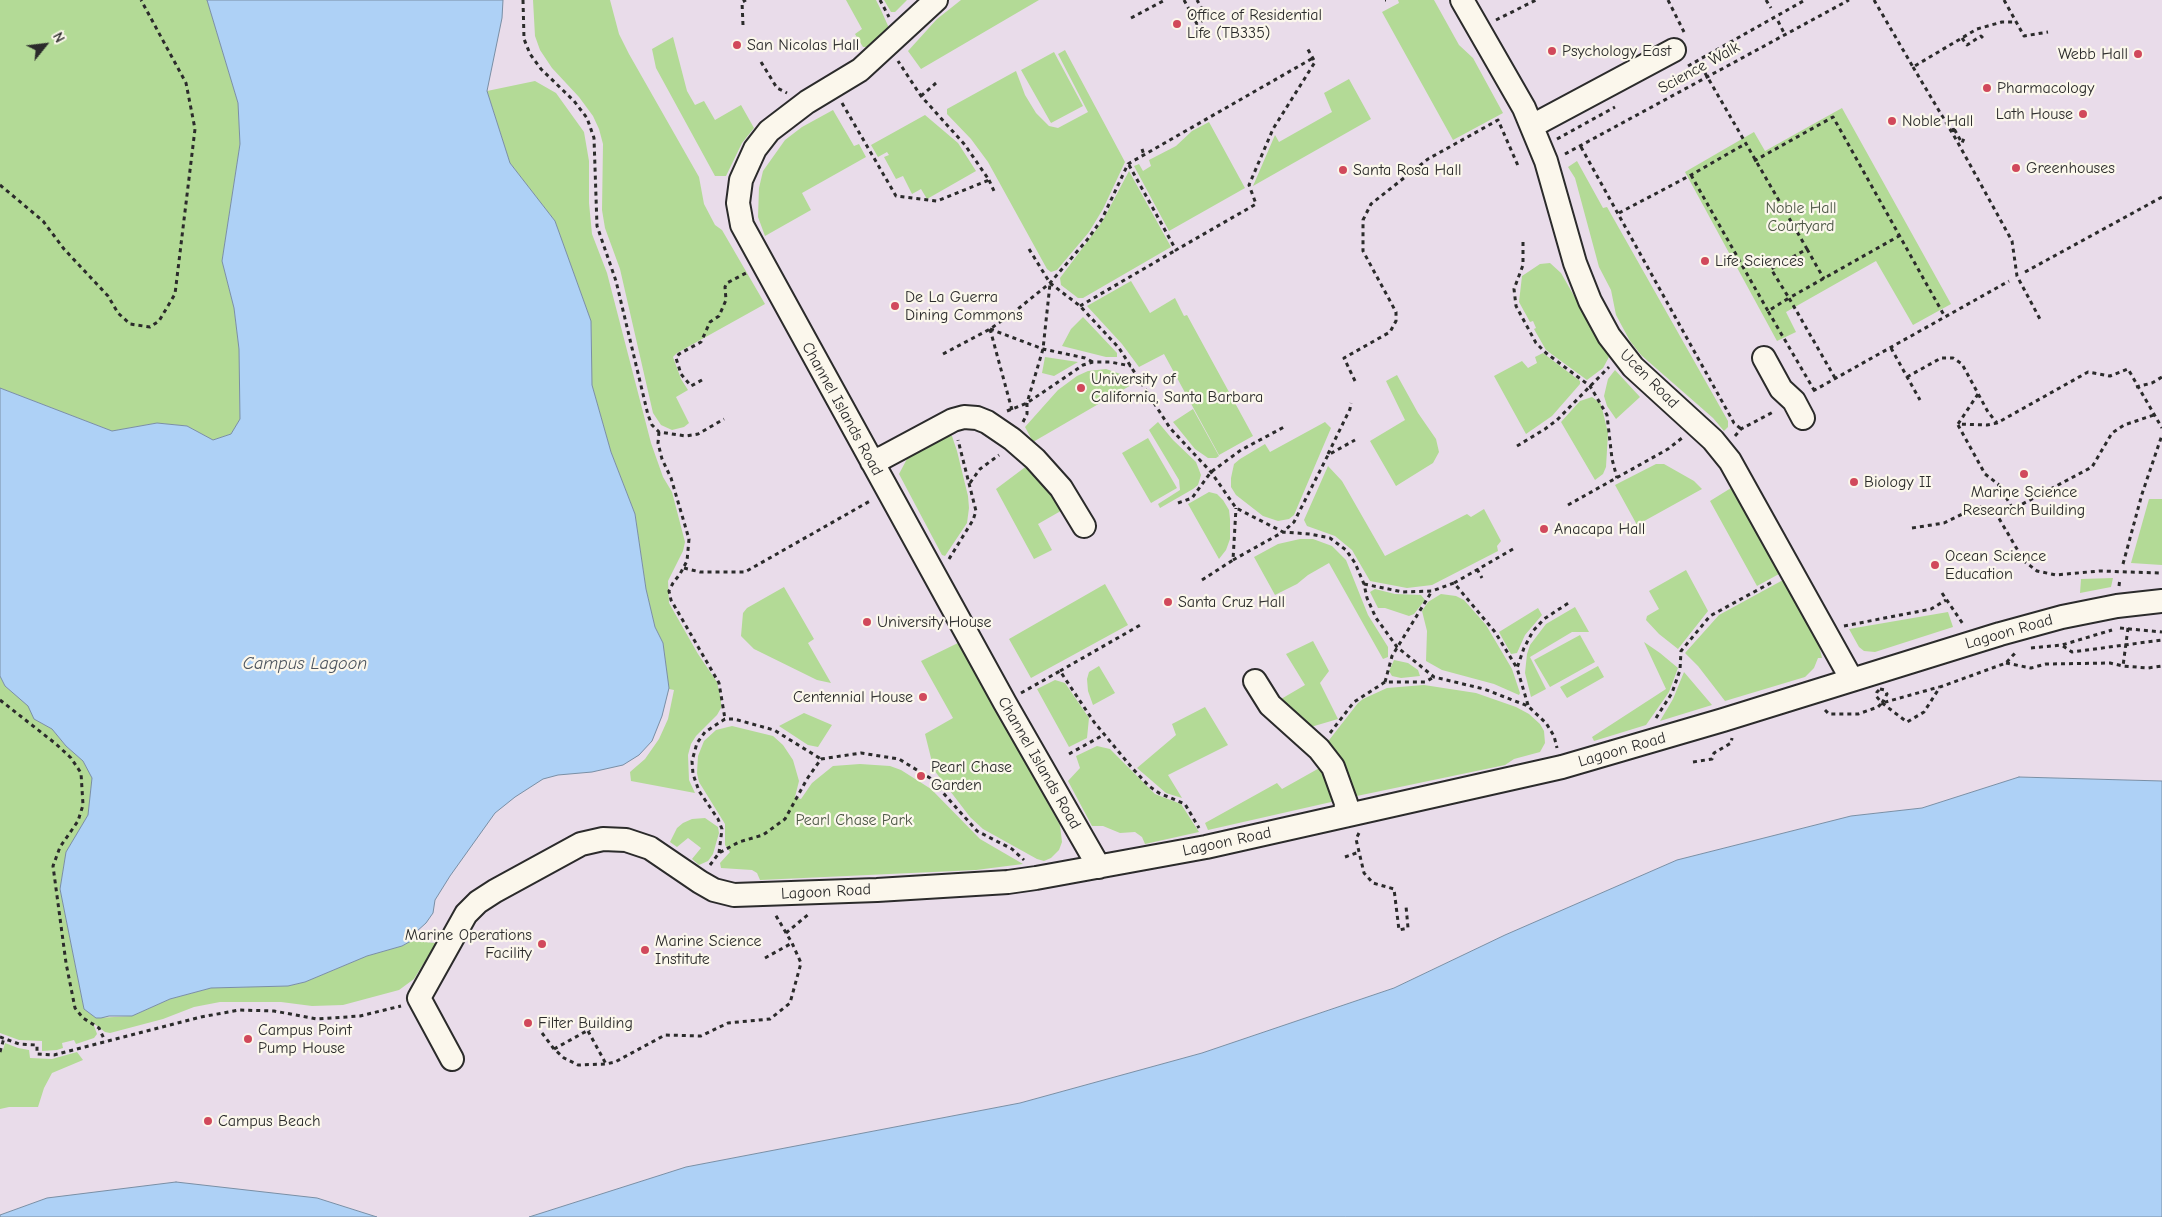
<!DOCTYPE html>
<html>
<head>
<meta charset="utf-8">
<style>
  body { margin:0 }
  #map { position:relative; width:2162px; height:1217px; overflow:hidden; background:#f3ebeb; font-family:"Comic Neue",sans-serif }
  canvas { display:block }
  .north { position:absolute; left:20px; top:20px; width:50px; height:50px; -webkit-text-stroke:4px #fbf7ec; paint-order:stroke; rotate:61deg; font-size:14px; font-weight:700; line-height:20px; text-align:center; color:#2b2b2b }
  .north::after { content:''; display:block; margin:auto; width:18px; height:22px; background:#2b2b2b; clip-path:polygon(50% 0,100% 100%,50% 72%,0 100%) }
</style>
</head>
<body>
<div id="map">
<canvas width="2162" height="1217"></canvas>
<div class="north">N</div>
</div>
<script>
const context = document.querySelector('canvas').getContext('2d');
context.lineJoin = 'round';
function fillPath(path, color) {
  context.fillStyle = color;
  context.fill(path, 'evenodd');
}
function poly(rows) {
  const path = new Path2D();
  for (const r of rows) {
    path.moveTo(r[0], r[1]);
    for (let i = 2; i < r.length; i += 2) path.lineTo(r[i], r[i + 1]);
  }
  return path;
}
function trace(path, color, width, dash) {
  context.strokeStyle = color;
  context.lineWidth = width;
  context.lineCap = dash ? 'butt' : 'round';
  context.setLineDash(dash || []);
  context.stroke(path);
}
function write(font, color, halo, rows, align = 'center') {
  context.font = font + ' "Comic Neue",sans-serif';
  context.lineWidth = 4.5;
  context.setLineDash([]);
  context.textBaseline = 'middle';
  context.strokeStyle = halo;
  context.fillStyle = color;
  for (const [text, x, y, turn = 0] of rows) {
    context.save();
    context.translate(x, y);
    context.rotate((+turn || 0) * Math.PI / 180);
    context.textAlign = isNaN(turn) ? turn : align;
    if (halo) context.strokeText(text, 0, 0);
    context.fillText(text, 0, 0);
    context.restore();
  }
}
fillPath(poly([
  [0,0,2162,0,2162,781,2019,777,1922,808,1851,816,1677,860,1505,935,1393,988,1202,1053,1020,1103,686,1167,529,1217,377,1217,317,1198,47,1198,0,1215]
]), '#e9dcea');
fillPath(poly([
  [0,0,207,0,238,103,240,144,222,261,234,308,239,349,240,419,231,434,213,440,187,426,157,423,112,431,0,388],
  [533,0,610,0,619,34,629,54,699,177,704,204,715,225,722,230,765,304,677,353,673,357,681,379,688,390,676,397,689,423,684,427,672,430,661,425,653,413,620,269,605,228,602,210,603,144,599,129,593,116,579,97,552,68,540,50,535,36],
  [846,0,876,0,881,10,889,28,868,47,863,47,855,34,862,29],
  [884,0,907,0,895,12,891,12],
  [961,0,1039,0,921,69,908,51,937,19],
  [1398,0,1434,0,1459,45,1473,58,1503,113,1453,140,1382,12,1399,3],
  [673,37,687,91,695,105,704,101,715,120,741,105,754,128,742,143,726,176,715,176,656,68,652,49],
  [1065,50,1125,162,1103,209,1089,232,1057,270,1051,272,1047,269,988,162,971,139,947,114,947,109,1016,71,1025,95,1036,113,1049,126,1058,128,1088,112,1058,54],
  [1054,52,1083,106,1051,123,1021,70],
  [1349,79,1371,119,1253,186,1275,135,1279,142,1332,112,1324,93],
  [535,81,556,93,584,132,589,161,589,203,592,234,607,273,651,443,663,477,672,492,685,542,683,551,668,581,669,603,698,654,717,682,721,700,721,708,717,715,696,736,691,744,688,755,689,780,695,793,631,781,630,772,645,759,659,739,668,719,674,690,669,689,663,643,655,627,646,589,635,514,611,452,592,385,591,321,555,221,510,163,487,91],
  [1842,108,1951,304,1913,325,1876,261,1786,312,1796,332,1777,341,1685,172,1754,132,1765,151],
  [833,110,854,146,859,144,866,157,802,193,811,210,765,236,758,217,759,188,763,171,785,140,802,127],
  [925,115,958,143,976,171,927,199,921,189,912,194,903,176,896,179,884,157,889,155,887,152,878,157,871,145],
  [1209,122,1245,188,1169,231,1134,166,1139,164,1143,171,1151,166,1149,160,1176,146,1192,131],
  [1577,161,1603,208,1607,207,1728,421,1728,427,1724,431,1713,418,1641,355,1630,341,1616,315,1611,290,1599,267,1575,178,1568,167],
  [1129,171,1171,247,1083,298,1078,298,1061,285,1060,278,1102,222],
  [1550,263,1561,273,1609,357,1603,368,1587,380,1546,350,1534,329,1536,328,1533,321,1530,322,1519,302,1522,276,1540,264],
  [1131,281,1150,313,1175,298,1184,316,1187,315,1253,436,1219,455,1164,354,1139,367,1122,344,1087,306],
  [1083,317,1117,353,1117,357,1106,357,1062,346,1071,329],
  [1543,353,1580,381,1580,384,1552,416,1526,434,1494,376,1522,361,1528,368,1537,363,1535,357],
  [1045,357,1078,362,1054,376,1042,373],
  [1106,369,1129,377,1133,384,1033,442,1025,427,1058,390,1077,376,1088,371],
  [1615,370,1640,397,1616,419,1607,406,1604,396,1608,379],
  [1397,375,1418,413,1436,439,1439,452,1433,463,1396,486,1370,441,1405,420,1386,381],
  [1592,397,1601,404,1608,433,1606,467,1603,474,1595,480,1561,422,1580,401],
  [1193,409,1219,456,1216,458,1208,458,1195,449,1173,422],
  [1158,422,1173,440,1196,462,1201,475,1198,485,1193,489,1160,508,1158,504,1180,490,1179,480,1149,430],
  [1325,422,1331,428,1294,515,1289,519,1278,521,1263,516,1236,495,1231,487,1231,478,1234,464,1240,459,1265,444,1270,452],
  [948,435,952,436,957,451,968,496,969,508,967,523,945,556,942,555,899,474,908,457],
  [1148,438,1177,488,1151,503,1122,453],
  [1656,464,1664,464,1694,481,1702,489,1637,525,1615,485],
  [1028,465,1066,508,1038,524,1052,550,1034,559,996,489],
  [1328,466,1342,481,1385,556,1467,514,1471,517,1484,509,1501,541,1497,546,1498,551,1432,585,1407,588,1370,581,1352,550,1335,536,1307,526,1304,520],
  [1731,488,1779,574,1757,586,1710,501],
  [1209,492,1217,494,1223,500,1229,510,1230,519,1230,539,1226,550,1219,559,1188,504],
  [2149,499,2162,499,2162,565,2131,563],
  [1313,539,1332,546,1346,560,1368,615,1388,647,1388,657,1383,659,1329,563,1308,575,1297,584,1275,595,1254,557,1278,544,1300,539],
  [1686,570,1708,611,1678,649,1659,634,1646,620,1647,616,1659,609,1649,591],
  [2113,578,2111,587,2080,593,2081,579],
  [1783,580,1819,645,1822,658,1818,658,1814,668,1805,677,1725,701,1698,666,1685,653,1719,615],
  [1105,584,1128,625,1031,678,1009,639],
  [784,587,814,639,808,643,831,683,817,680,754,649,741,636,743,613,747,608],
  [1375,589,1395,594,1421,595,1425,600,1414,614,1409,616,1385,608,1378,608,1370,592],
  [1441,594,1456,596,1464,600,1486,625,1512,669,1520,693,1519,695,1494,684,1442,670,1426,661,1427,631,1422,611,1428,602],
  [1575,607,1589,632,1572,632,1530,657,1546,689,1531,697,1525,673,1527,654,1530,645,1546,624],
  [1538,608,1542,615,1525,635,1517,653,1511,654,1499,632],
  [1948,612,1953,627,1875,652,1864,651,1859,647,1849,629],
  [1580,635,1595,662,1550,687,1534,660],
  [1313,641,1329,671,1320,683,1338,719,1304,729,1276,702,1305,685,1286,654],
  [1644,642,1660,653,1678,668,1669,692,1646,725,1594,741,1592,737,1666,689],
  [958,643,1060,825,1062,842,1059,850,1051,858,1044,861,1037,859,983,829,970,817,934,770,925,734,953,718,921,661],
  [1394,660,1408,663,1418,670,1420,676,1401,678,1392,676,1389,671],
  [1099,666,1115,693,1093,705,1088,691,1087,679,1089,672],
  [1598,666,1604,677,1567,698,1560,687],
  [1684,672,1712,705,1660,721,1673,699],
  [0,676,5,686,29,706,34,719,52,729,66,746,83,761,92,778,88,815,66,852,60,889,84,1009,96,1018,132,1016,170,999,211,988,288,986,305,982,367,956,402,946,411,941,436,943,414,979,399,990,343,1005,312,1006,281,1002,220,1002,194,1007,163,1019,110,1033,105,1032,93,1023,97,1034,94,1038,76,1044,74,1040,62,1043,63,1048,57,1050,42,1051,42,1041,19,1040,0,1033],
  [1055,680,1065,683,1089,718,1087,738,1069,747,1037,689],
  [1424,685,1476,693,1516,707,1529,714,1540,724,1544,731,1545,743,1540,752,1514,759,1505,765,1352,797,1326,744,1358,703,1363,699,1387,688],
  [1205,707,1228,745,1168,775,1182,798,1166,793,1137,768,1176,735,1172,724],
  [804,713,832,725,818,747,808,745,779,726],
  [732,726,773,736,783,745,793,760,799,781,795,797,801,799,812,783,833,766,860,764,890,766,901,770,931,789,980,839,1023,864,976,870,760,880,757,873,752,870,721,868,720,863,730,852,725,845,725,824,699,782,697,773,698,756,704,741,716,730],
  [1097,746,1110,749,1155,794,1181,804,1199,832,1145,844,1142,837,1135,832,1120,833,1103,826,1092,826,1068,781,1080,768,1076,756],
  [1323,766,1340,800,1208,830,1205,823,1277,783,1282,789],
  [705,818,718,827,719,833,713,854,708,861,699,865,692,859,701,848,688,838,677,847,670,842,677,828,683,823,692,819],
  [5,1043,18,1048,29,1050,30,1058,52,1059,77,1052,83,1060,52,1073,44,1088,38,1107,9,1107,0,1109,0,1049,3,1050]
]), '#b3da96');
const water = poly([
  [207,0,503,0,502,18,487,91,510,163,555,221,591,321,592,385,611,452,635,514,646,589,655,627,663,643,669,688,662,716,652,741,639,755,623,765,592,772,558,775,543,779,515,797,495,813,450,876,435,900,433,913,426,923,416,932,411,941,402,946,367,956,305,982,288,986,211,988,170,999,132,1016,109,1016,101,1018,96,1018,84,1009,60,889,66,852,88,815,92,778,83,761,66,746,52,729,34,719,28,706,5,686,0,676,0,388,112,431,157,423,187,426,213,440,231,434,240,419,239,349,234,308,222,261,240,144,238,103,207,0],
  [2019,777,2162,781,2162,1217,529,1217,686,1167,1020,1103,1202,1053,1394,988,1505,935,1677,860,1851,816,1922,808,2019,777],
  [176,1182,317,1198,377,1217,0,1217,0,1215,47,1198,176,1182]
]);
fillPath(water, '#aed1f6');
trace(water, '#7a8fa5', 1);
const minor = poly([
  [936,0,860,70,807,102,769,131,755,149,741,180,738,203,742,225,1005,703,1099,867],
  [1462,0,1524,108,1546,161,1575,263,1590,301,1609,336,1633,367,1713,440,1730,461,1852,680],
  [1532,126,1674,50],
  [1764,358,1781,389,1794,401,1803,418],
  [872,462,884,457,953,420,964,417,977,418,987,422,1012,439,1035,459,1061,488,1084,526],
  [1255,681,1270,705,1319,749,1333,767,1346,803,1345,816],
  [452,1059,419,998,466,914,478,902,495,891,581,844,603,839,626,840,650,848,700,882,714,890,734,895,877,890,1008,882,1036,878,1206,847,1562,767,1723,720,2000,634,2062,617,2117,606,2162,601]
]);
trace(minor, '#2b2b2b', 26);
trace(poly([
  [523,0,524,39,530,54,541,69,574,101,587,118,594,138,597,226,616,281,648,415,652,425,659,432,686,436,698,434,724,419],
  [880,0,889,17],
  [1184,0,1197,24,1207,18,1197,0],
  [1385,0,1386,0],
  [1668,0,1684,32],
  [1766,0,1771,8],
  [1874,0,1913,67,1977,29,2002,22,2016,22],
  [2004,0,2024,36,2048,32],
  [1131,18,1165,0],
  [1496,20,1536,0],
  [1778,21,1785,35],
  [743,25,742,2,746,0],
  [1962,38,1967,45,1981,36,1985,40],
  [761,62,777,88,787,93],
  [1688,66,1805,0],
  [1701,66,1807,249,1771,269,1789,298,1768,311,1814,390],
  [1913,67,1957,141,2012,241,2017,276,2041,321],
  [921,96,936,83],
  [842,103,896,196,937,201,989,180,965,145,921,96,898,61],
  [1954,132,1953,127,1962,143,1965,136],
  [1557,139,1615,107],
  [1581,147,1734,423,1741,429],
  [1142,149,1144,155],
  [1565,154,1849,0],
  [1754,161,1833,117,1945,317],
  [1129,165,1176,250,1256,204,1249,185,1273,129,1315,62,1306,46],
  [1691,175,1768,311],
  [989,180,994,191],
  [0,185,43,221,64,249,108,296,118,313,130,324,150,327,159,321,175,294,195,129,186,83,141,0],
  [1619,213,1691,175,1745,144],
  [1523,242,1523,265,1514,289,1516,306,1536,343,1546,353,1590,386,1607,415,1612,459,1617,478],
  [1029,249,1050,283,1080,306,1119,348,1170,428,1211,472,1236,508,1283,532,1294,522,1328,455,1355,440],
  [1807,249,1824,279],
  [2025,272,2162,197],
  [1080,306,1176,250],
  [990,329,1043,349,1085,358,1093,362],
  [990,329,1012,410],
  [1891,348,1920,400],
  [943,354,990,329,1013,313,1050,283,1087,240,1102,219,1128,164,1313,58],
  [1907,377,1941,358,1953,358,1962,364,1988,412,1997,423],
  [1835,378,1789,298,1899,236],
  [702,380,691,386,681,374,676,358,679,354,701,342,710,322,719,316,726,300,725,287,727,283,746,273],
  [1355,381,1344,358,1390,332,1396,321,1396,312,1363,251,1363,220,1371,204,1428,159,1498,120,1519,168],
  [2136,387,2152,383,2162,377],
  [1813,391,2009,281],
  [1978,394,1958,424,1987,425,1997,423,2088,372,2110,376,2128,369,2162,428],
  [1007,411,1027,403,1083,365,1093,362,1110,362,1131,366],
  [1023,422,1027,414,1027,403,1043,349,1050,284],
  [1958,425,1985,474,1998,484,2013,509,2092,467,2112,433,2124,425,2154,415],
  [659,432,658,443,662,459,671,478,689,539,687,561,680,574,673,583,669,591,671,600,719,683,725,719],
  [1735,436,1741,429,1775,411],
  [1517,446,1545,429,1557,420,1609,367],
  [1328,454,1350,409,1351,403],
  [970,483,980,469,999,455],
  [1178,503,1192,498,1211,472,1241,450,1286,426],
  [1568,505,1668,449,1682,438],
  [1912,528,1944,523,1977,507,1985,507,1991,509,1997,515,2024,561,2037,571,2056,575,2099,571,2162,573],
  [1513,549,1454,583,1495,632,1517,668],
  [949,559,973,520,976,511,958,440],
  [1233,560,1283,532,1310,534,1330,538,1346,550,1355,563,1364,584,1367,598,1376,618,1397,647,1434,677,1484,689,1528,706,1546,723,1554,736,1557,748],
  [2123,564,2142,494,2162,435],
  [684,568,700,572,745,572,870,501],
  [1477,569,1482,578],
  [1202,580,1233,560,1236,508],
  [1364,584,1403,592,1432,591,1454,583],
  [2119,586,2120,578],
  [1942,593,1963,624],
  [1844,626,1931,609,1946,600],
  [2120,628,2162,632],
  [2128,628,2123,666,2148,668,2162,666],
  [2063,646,2072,652,2162,640],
  [2031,648,2062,645,2112,630],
  [2006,663,2031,668,2046,664,2110,663,2123,666],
  [1060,671,1142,624],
  [1385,682,1392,656,1432,591],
  [1880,689,1885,690,1887,694,1882,703,1876,696,1877,692,1880,689],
  [1021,693,1060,671,1094,722,1133,769,1149,786,1159,793,1185,804,1199,828],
  [0,700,56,744,71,758,81,773,83,805,78,821,60,847,53,866,66,963,75,1008,83,1018,99,1028,105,1041],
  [1882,703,1907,722,1924,712,1940,687,2006,663,2016,652],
  [1528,705,1517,668,1524,648,1533,631,1544,619,1570,602],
  [1825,710,1829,714,1858,714,1878,707,1882,703,1939,687],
  [1656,718,1672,693,1680,670,1681,651,1710,616,1774,581],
  [1330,733,1354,702,1385,682,1425,682,1434,677],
  [1069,754,1105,734],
  [1693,762,1712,759,1714,753,1731,743,1732,738],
  [1359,833,1356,839,1364,873,1373,883,1394,889,1399,930,1408,928,1406,906],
  [719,853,722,829,718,819,699,791,693,774,692,761,697,743,705,732,725,719,734,719,774,730,821,759],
  [1345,857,1359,852],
  [710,865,719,853,739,842,763,835,785,819,807,779,821,759,861,753,899,759,930,778,977,831,1012,849,1024,860],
  [786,933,810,913],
  [765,958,792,943],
  [588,1031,606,1064],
  [542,1033,554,1049,564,1058,578,1065,606,1064,615,1062,665,1035,701,1036,728,1023,770,1019,790,1003,801,963,792,943,775,914],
  [0,1037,19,1044,37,1045,37,1054,54,1055,201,1017,239,1010,274,1011,317,1019,360,1016,401,1006],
  [554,1049,603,1022],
  [0,1052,4,1038]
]), '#2b2b2b', 3, [4, 4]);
trace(minor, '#fbf7ec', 22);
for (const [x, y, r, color] of [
  [1177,24,5,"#d1495b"],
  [737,45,5,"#d1495b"],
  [1552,51,5,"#d1495b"],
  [2138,54,5,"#d1495b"],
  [1987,88,5,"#d1495b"],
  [2083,114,5,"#d1495b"],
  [1892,121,5,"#d1495b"],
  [2016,168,5,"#d1495b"],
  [1343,170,5,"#d1495b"],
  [1705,261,5,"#d1495b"],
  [895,306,5,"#d1495b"],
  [1081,388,5,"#d1495b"],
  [2024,474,5,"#d1495b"],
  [1854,482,5,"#d1495b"],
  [1544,529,5,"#d1495b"],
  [1935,565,5,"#d1495b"],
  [1168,602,5,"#d1495b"],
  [867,622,5,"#d1495b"],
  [923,697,5,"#d1495b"],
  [921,776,5,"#d1495b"],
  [542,944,5,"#d1495b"],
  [645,950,5,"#d1495b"],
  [528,1023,5,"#d1495b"],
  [248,1039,5,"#d1495b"],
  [208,1121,5,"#d1495b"]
]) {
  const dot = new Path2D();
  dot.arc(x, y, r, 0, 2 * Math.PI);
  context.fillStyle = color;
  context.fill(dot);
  trace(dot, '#fbf7ec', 2);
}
write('16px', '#2b2b2b', '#fbf7ec', [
  ["Office of Residential",1187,15],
  ["Life (TB335)",1187,33],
  ["San Nicolas Hall",747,45],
  ["Psychology East",1562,51],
  ["Webb Hall",2128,54,"right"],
  ["Pharmacology",1997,88],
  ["Lath House",2073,114,"right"],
  ["Noble Hall",1902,121],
  ["Greenhouses",2026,168],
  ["Santa Rosa Hall",1353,170],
  ["Life Sciences",1715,261],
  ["De La Guerra",905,297],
  ["Dining Commons",905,315],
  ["University of",1091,379],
  ["California, Santa Barbara",1091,397],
  ["Biology II",1864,482],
  ["Marine Science",2024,492,"center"],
  ["Research Building",2024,510,"center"],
  ["Anacapa Hall",1554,529],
  ["Ocean Science",1945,556],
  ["Education",1945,574],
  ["Santa Cruz Hall",1178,602],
  ["University House",877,622],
  ["Centennial House",913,697,"right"],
  ["Pearl Chase",931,767],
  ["Garden",931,785],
  ["Marine Operations",532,935,"right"],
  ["Facility",532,953,"right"],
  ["Marine Science",655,941],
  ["Institute",655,959],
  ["Filter Building",538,1023],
  ["Campus Point",258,1030],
  ["Pump House",258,1048],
  ["Campus Beach",218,1121]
], 'left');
write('16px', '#2b2b2b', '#fbf7ec', [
  ["Science Walk",1699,68,-29],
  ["Ucen Road",1649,379,45],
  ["Channel Islands Road",842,409,61],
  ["Lagoon Road",2009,632,-16],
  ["Lagoon Road",1622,750,-16],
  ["Channel Islands Road",1039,763,60],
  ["Lagoon Road",1227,842,-12],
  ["Lagoon Road",826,892,-3]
]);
write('16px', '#4d5746', '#fbf7ec', [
  ["Noble Hall",1801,208],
  ["Courtyard",1801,226],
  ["Pearl Chase Park",854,820]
]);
write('italic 18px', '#4c545e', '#fbf7ec', [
  ["Campus Lagoon",305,664]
]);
</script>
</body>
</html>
